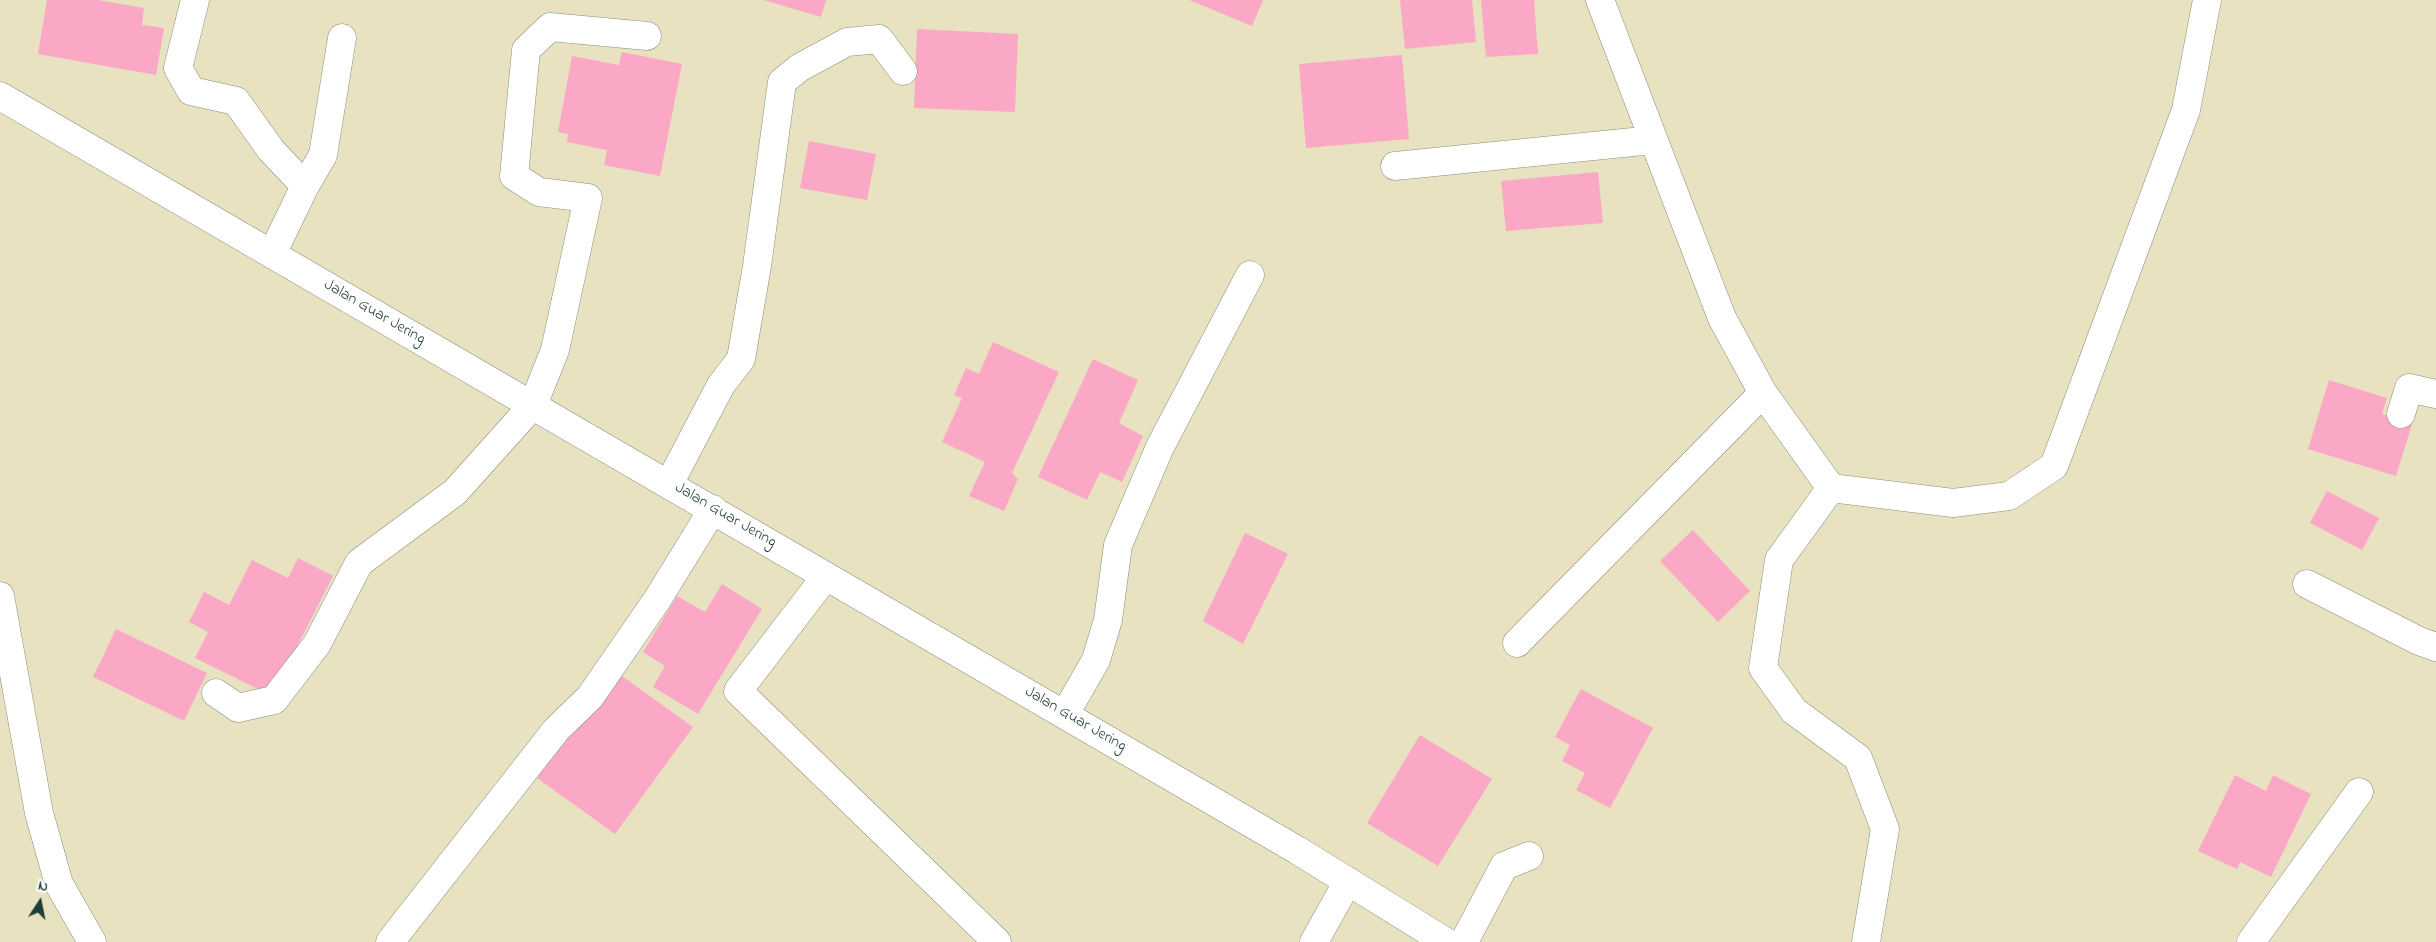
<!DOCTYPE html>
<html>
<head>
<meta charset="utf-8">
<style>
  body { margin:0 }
  #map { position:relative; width:2436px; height:942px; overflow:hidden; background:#e8e2c0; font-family:"Indie Flower",sans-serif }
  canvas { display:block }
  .north { position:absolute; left:15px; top:877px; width:50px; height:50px; -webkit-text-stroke:4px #fff; paint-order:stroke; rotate:11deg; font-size:14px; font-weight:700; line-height:20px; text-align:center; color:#1f3d34 }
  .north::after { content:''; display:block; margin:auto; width:18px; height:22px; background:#1f3d34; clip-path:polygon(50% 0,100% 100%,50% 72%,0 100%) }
</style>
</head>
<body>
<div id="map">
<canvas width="2436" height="942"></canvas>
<div class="north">N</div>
</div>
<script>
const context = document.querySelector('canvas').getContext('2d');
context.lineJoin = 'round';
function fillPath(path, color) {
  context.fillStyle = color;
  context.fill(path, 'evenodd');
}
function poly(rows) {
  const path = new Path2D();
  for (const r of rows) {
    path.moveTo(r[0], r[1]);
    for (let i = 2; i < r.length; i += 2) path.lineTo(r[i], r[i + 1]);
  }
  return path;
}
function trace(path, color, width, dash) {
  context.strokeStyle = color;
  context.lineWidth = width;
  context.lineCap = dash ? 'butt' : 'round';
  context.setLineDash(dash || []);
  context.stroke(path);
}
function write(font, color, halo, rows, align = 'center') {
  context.font = font + ' "Indie Flower",sans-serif';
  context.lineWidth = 4.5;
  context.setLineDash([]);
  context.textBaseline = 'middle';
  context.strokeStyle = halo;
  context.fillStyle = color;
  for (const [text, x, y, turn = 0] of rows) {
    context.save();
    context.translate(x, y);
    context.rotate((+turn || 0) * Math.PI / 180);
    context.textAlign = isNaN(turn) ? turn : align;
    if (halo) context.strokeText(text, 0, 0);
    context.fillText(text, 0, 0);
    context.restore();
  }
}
fillPath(poly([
  [47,0,98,0,144,8,142,25,164,28,156,75,38,54],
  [764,0,826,0,821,17],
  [1189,0,1263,0,1252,26],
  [1400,0,1472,0,1476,42,1405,49],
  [1481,0,1534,0,1538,54,1486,57],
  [917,29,1018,34,1015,112,914,108],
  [622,52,682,64,660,176,604,165,607,150,567,142,568,134,558,132,572,56,619,65],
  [1402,55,1409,139,1306,148,1299,64],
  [809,141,876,154,867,200,800,188],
  [1598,172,1603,223,1506,231,1501,181],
  [993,342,1059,372,1012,473,1018,479,1004,511,969,496,985,462,942,442,962,398,954,395,966,368,979,374],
  [1093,359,1138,380,1119,423,1143,436,1122,482,1100,472,1087,500,1038,477],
  [2329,380,2387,398,2382,414,2412,424,2396,476,2308,449],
  [2327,491,2379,518,2362,550,2310,523],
  [1693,530,1750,591,1718,622,1660,561],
  [1245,533,1288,554,1243,644,1203,621],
  [298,558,333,576,272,696,195,658,208,632,189,622,204,592,229,605,252,560,288,578],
  [722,584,762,609,698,714,653,687,665,666,643,652,677,596,705,612],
  [116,629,207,673,184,721,93,677],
  [615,671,693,727,615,834,537,778],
  [1581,689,1653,728,1610,808,1576,790,1585,773,1562,761,1570,745,1555,737],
  [1420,735,1492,779,1438,866,1367,823],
  [2235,775,2266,791,2273,775,2311,794,2271,877,2240,862,2237,869,2198,851]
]), '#faa8c5');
const minor = poly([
  [195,0,178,68,191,91,236,101,271,150,305,186,272,254],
  [1600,0,1722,318,1763,393,1831,488,1953,503,2009,496,2054,466,2186,110,2207,0],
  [0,96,1297,850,1446,942],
  [1395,166,1653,140],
  [305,186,323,155,342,38],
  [2401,414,2409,388,2436,394],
  [669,484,721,385,741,359,757,266,782,82,799,68,847,42,879,39,903,71],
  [1831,488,1779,560,1763,668,1794,711,1858,758,1885,829,1866,942],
  [826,576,738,691,997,942],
  [2307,584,2419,641,2436,647],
  [0,596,39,813,59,884,92,942],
  [1517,643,1763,393],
  [216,693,238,708,274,700,317,644,359,563,455,492,533,405,555,350,588,198,539,192,514,176,526,50,550,27,647,36],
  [1065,714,1096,660,1108,620,1118,545,1160,447,1250,275],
  [390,942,556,730,590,697,657,600,713,509],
  [1314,942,1348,881],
  [1464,942,1504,866,1529,856],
  [2251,942,2359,792]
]);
trace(minor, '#84907a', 29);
trace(minor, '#fff', 28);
write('16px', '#1f3d34', '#fff', [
  ["Jalan Guar Jering",374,313,30],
  ["Jalan Guar Jering",725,516,30],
  ["Jalan Guar Jering",1075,720,30]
]);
</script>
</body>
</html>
